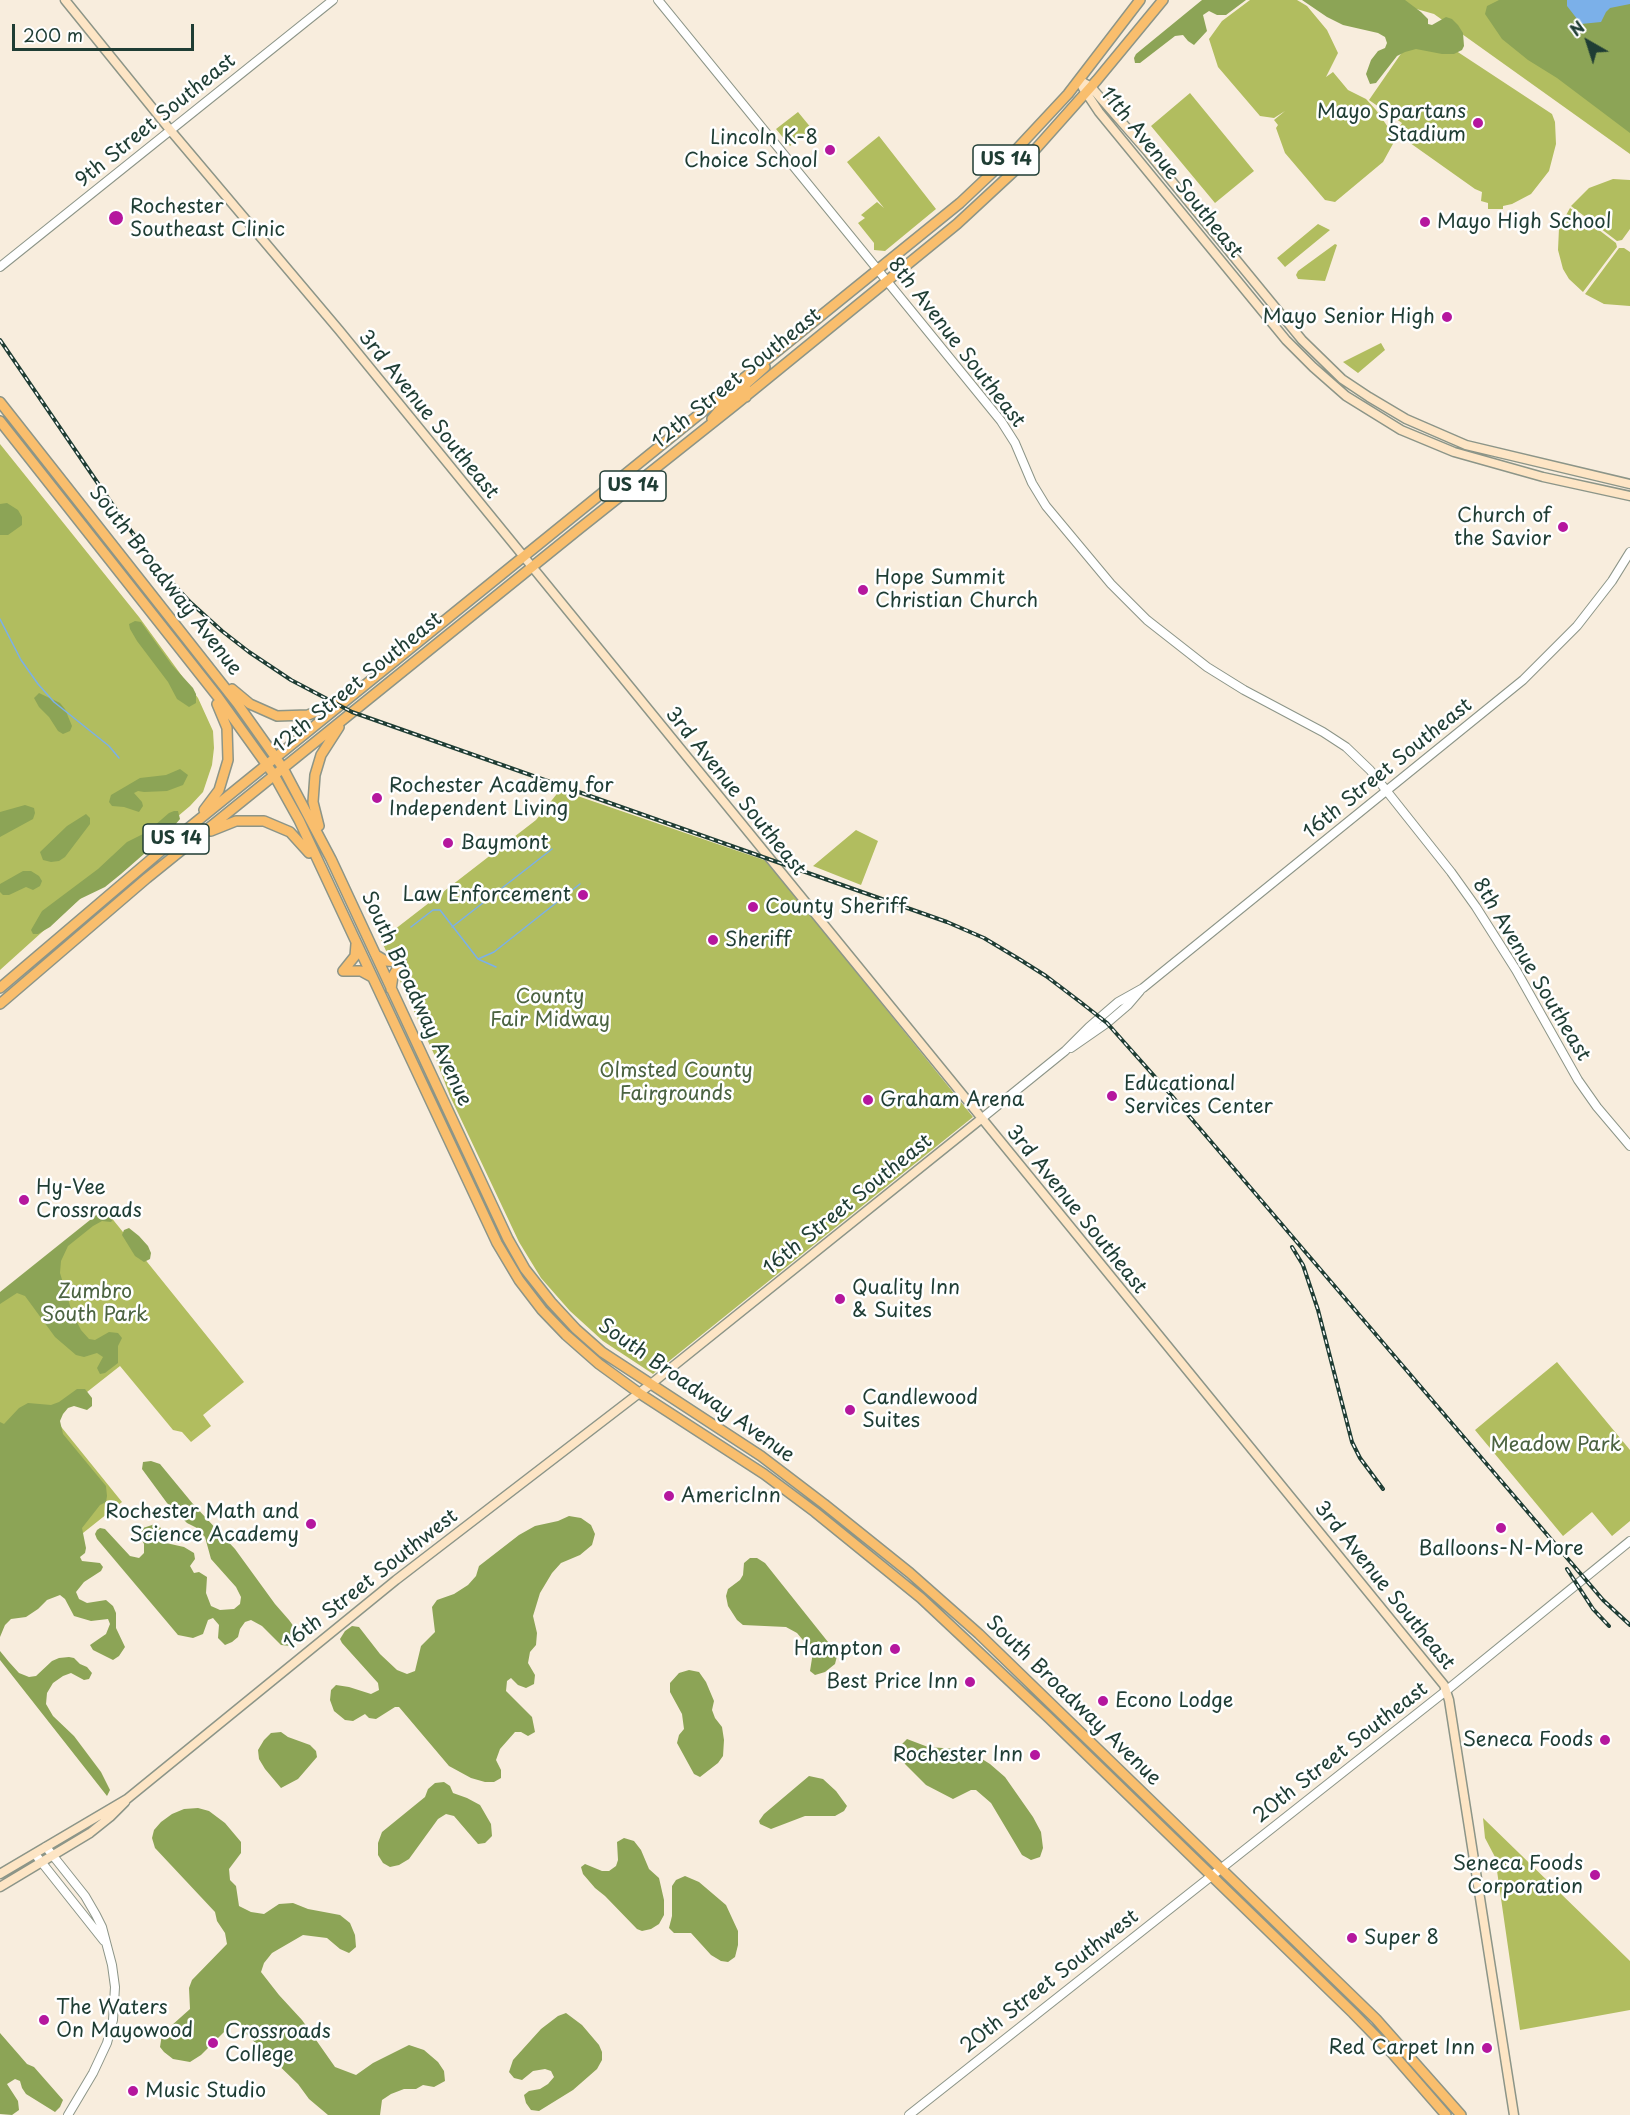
<!DOCTYPE html>
<html>
<head>
<meta charset="utf-8">
<style>
  body { margin:0 }
  #map { position:relative; width:1630px; height:2115px; overflow:hidden; background:#f8eddd; font-family:"Playpen Sans",sans-serif }
  canvas { display:block }
  .north { position:absolute; left:1558px; top:12px; width:60px; height:60px; -webkit-text-stroke:4px #fff; paint-order:stroke; rotate:321deg; font-size:16px; font-weight:700; line-height:24px; text-align:center; color:#1f3d34 }
  .north::after { content:''; display:block; margin:auto; width:21px; height:27px; background:#1f3d34; clip-path:polygon(50% 0,100% 100%,50% 72%,0 100%) }
  .scale { position:absolute; left:12px; top:24px; width:182px; height:27px; box-sizing:border-box; border:3px solid #1f3d34; border-top:0; padding-left:8px; font-size:18px; line-height:21px; white-space:nowrap; color:#1f3d34; -webkit-text-stroke:4px #fff; paint-order:stroke }
</style>
</head>
<body>
<div id="map">
<canvas width="1630" height="2115"></canvas>
<div class="north">N</div>
<div class="scale">200 m</div>
</div>
<script>
const context = document.querySelector('canvas').getContext('2d');
context.lineJoin = 'round';
function fillPath(path, color) {
  context.fillStyle = color;
  context.fill(path, 'evenodd');
}
function poly(rows) {
  const path = new Path2D();
  for (const r of rows) {
    path.moveTo(r[0], r[1]);
    for (let i = 2; i < r.length; i += 2) path.lineTo(r[i], r[i + 1]);
  }
  return path;
}
function trace(path, color, width, dash) {
  context.strokeStyle = color;
  context.lineWidth = width;
  context.lineCap = dash ? 'butt' : 'round';
  context.setLineDash(dash || []);
  context.stroke(path);
}
function write(font, color, halo, rows, align = 'center') {
  context.font = font + ' "Playpen Sans",sans-serif';
  context.lineWidth = 5;
  context.setLineDash([]);
  context.textBaseline = 'middle';
  context.strokeStyle = halo;
  context.fillStyle = color;
  for (const [text, x, y, turn = 0] of rows) {
    context.save();
    context.translate(x, y);
    context.rotate((+turn || 0) * Math.PI / 180);
    context.textAlign = isNaN(turn) ? turn : align;
    if (halo) context.strokeText(text, 0, 0);
    context.fillText(text, 0, 0);
    context.restore();
  }
}
fillPath(poly([
  [1250,0,1297,0,1307,6,1327,30,1338,53,1326,77,1333,72,1348,90,1366,99,1376,110,1390,130,1394,142,1383,162,1335,202,1325,200,1285,153,1276,128,1278,125,1274,120,1285,111,1274,118,1260,116,1218,67,1209,39,1222,21],
  [1385,0,1630,0,1630,154,1434,14],
  [1435,37,1552,114,1555,122,1556,144,1549,171,1531,194,1512,204,1503,206,1503,209,1488,209,1488,203,1481,201,1482,192,1475,189,1396,133,1402,123,1369,100,1407,45],
  [1190,93,1254,171,1215,203,1151,126],
  [798,112,812,129,790,146,776,129],
  [879,136,936,209,885,251,874,250,874,243,858,223,865,218,861,215,877,202,884,208,847,162],
  [1613,179,1630,180,1630,229,1622,240,1617,241,1571,206,1589,188],
  [1570,208,1616,243,1617,247,1583,292,1569,279,1563,269,1558,250,1559,228],
  [1318,224,1330,230,1285,267,1277,258],
  [1335,244,1337,245,1325,281,1298,279,1296,275,1298,271],
  [1619,248,1624,248,1630,252,1630,306,1604,304,1585,294],
  [1381,343,1385,350,1358,373,1343,362],
  [0,444,139,617,198,698,213,731,214,748,212,765,203,792,190,806,61,915,0,970],
  [560,790,767,861,973,1117,653,1374,603,1341,570,1311,541,1278,519,1242,450,1096,434,1054,381,940,536,820],
  [856,830,878,841,861,885,813,866],
  [106,1211,244,1382,203,1415,211,1426,191,1442,182,1432,173,1430,120,1366,54,1418,122,1502,0,1599,0,1294],
  [1557,1362,1630,1450,1630,1521,1612,1536,1592,1512,1563,1536,1475,1430],
  [1483,1818,1630,1961,1630,2010,1520,2030,1495,1857,1485,1838]
]), '#b1bd5f');
fillPath(poly([
  [1202,0,1246,0,1226,15,1217,15,1209,11,1203,15,1207,31,1194,45,1188,41,1183,35,1175,36,1140,63,1135,63,1134,58,1136,54],
  [1302,0,1405,0,1421,12,1428,19,1428,24,1432,25,1446,17,1452,19,1458,25,1463,33,1464,46,1462,50,1454,54,1442,54,1416,49,1405,52,1397,56,1376,83,1370,84,1366,74,1371,60,1378,51,1385,48,1387,43,1385,37,1378,33,1343,25,1327,17],
  [1499,0,1630,0,1630,133,1557,78,1528,60,1502,39,1485,14,1487,6],
  [7,503,18,510,22,517,22,525,8,535,0,535,0,504],
  [135,621,141,622,172,665,193,688,196,694,196,703,189,707,177,699,168,682,137,641,130,629,129,624],
  [39,693,60,703,65,709,72,726,70,731,63,734,58,731,49,717,39,707,34,698],
  [180,769,188,775,183,785,167,791,144,792,138,791,134,793,142,802,143,806,139,812,124,807,112,806,109,802,111,795,140,778,166,775],
  [25,805,34,808,35,813,33,819,0,837,0,812],
  [174,811,178,811,180,819,169,832,121,874,105,887,80,899,50,927,38,934,33,934,31,930,42,911,98,869,127,842,147,832,169,813],
  [86,814,90,818,90,824,65,857,59,861,51,862,43,860,40,852,67,826],
  [23,871,31,871,39,876,42,881,40,886,33,890,26,887,9,895,3,895,0,892,0,884],
  [108,1210,114,1218,111,1222,102,1221,93,1226,68,1246,61,1261,60,1273,72,1312,81,1330,89,1339,95,1340,109,1332,118,1333,122,1338,118,1346,118,1363,105,1373,100,1374,97,1368,103,1357,97,1353,84,1357,76,1355,55,1337,25,1296,17,1293,0,1304,0,1292,100,1212],
  [129,1228,139,1236,148,1246,151,1253,150,1259,144,1262,135,1256,122,1235,124,1230],
  [77,1389,85,1389,92,1398,92,1406,87,1410,74,1406,68,1408,63,1414,60,1421,63,1434,106,1486,107,1496,106,1502,100,1505,82,1528,86,1548,85,1553,80,1557,82,1561,100,1563,103,1567,101,1571,84,1582,76,1592,79,1599,87,1603,106,1600,113,1606,116,1613,116,1628,125,1647,119,1656,113,1660,93,1650,90,1645,106,1634,110,1624,108,1619,91,1621,74,1616,65,1599,60,1595,47,1600,38,1609,26,1617,11,1619,5,1625,0,1637,0,1422,4,1424,19,1408,28,1403,51,1405,59,1402],
  [151,1461,160,1464,193,1504,235,1549,275,1604,289,1620,297,1631,297,1638,291,1646,281,1645,262,1626,251,1620,245,1622,240,1629,238,1637,232,1642,225,1645,218,1638,219,1625,213,1618,208,1620,203,1634,193,1638,178,1635,97,1539,95,1534,97,1530,100,1528,105,1529,130,1556,139,1558,144,1553,144,1544,140,1536,143,1528,155,1524,161,1528,159,1537,166,1543,184,1547,194,1553,195,1559,190,1566,194,1573,199,1572,207,1577,206,1593,211,1606,220,1610,234,1609,240,1604,241,1597,236,1587,211,1559,205,1537,197,1528,187,1523,167,1503,142,1469,143,1462],
  [569,1516,581,1518,591,1525,595,1534,592,1545,580,1555,561,1563,552,1573,540,1593,533,1616,537,1633,536,1645,530,1652,528,1663,535,1675,534,1684,526,1688,518,1685,511,1678,507,1681,506,1691,532,1717,535,1732,528,1736,521,1732,515,1732,500,1749,496,1760,501,1770,501,1778,494,1782,485,1782,471,1778,449,1766,399,1707,395,1707,376,1719,369,1718,365,1714,353,1721,345,1720,334,1711,330,1700,331,1690,336,1685,349,1687,371,1694,379,1690,378,1683,342,1643,340,1639,345,1631,352,1626,359,1627,380,1654,397,1670,407,1674,415,1671,421,1646,435,1632,432,1607,437,1600,454,1594,468,1585,476,1576,479,1566,519,1535,535,1526,558,1521],
  [750,1558,757,1558,765,1563,832,1647,837,1656,835,1664,825,1672,815,1675,810,1671,813,1652,797,1633,786,1627,743,1625,737,1620,728,1606,726,1596,728,1589,740,1580,743,1575,744,1563],
  [0,1648,0,1651,9,1662,19,1673,29,1677,36,1676,52,1661,59,1658,69,1657,74,1658,80,1664,87,1667,92,1673,89,1679,84,1680,71,1673,63,1676,53,1683,47,1693,46,1704,53,1716,74,1736,101,1772,110,1790,107,1796,0,1660],
  [689,1670,699,1672,706,1682,714,1701,712,1710,715,1718,722,1727,724,1740,723,1756,718,1763,700,1777,694,1774,677,1743,679,1735,684,1729,682,1714,670,1692,670,1683,679,1673],
  [281,1732,288,1737,310,1745,316,1751,317,1757,298,1779,281,1788,265,1769,259,1759,258,1750,264,1740,271,1733],
  [907,1739,928,1747,957,1749,974,1754,990,1764,1005,1777,1033,1817,1041,1832,1043,1848,1040,1857,1031,1860,1022,1855,991,1803,976,1790,971,1790,953,1799,926,1785,905,1764,900,1753,900,1746],
  [809,1776,823,1779,836,1791,847,1806,844,1811,835,1816,805,1816,771,1829,760,1824,759,1821,764,1814],
  [444,1782,450,1786,453,1793,467,1798,480,1805,491,1824,492,1836,485,1843,478,1844,454,1816,446,1814,438,1819,409,1859,399,1865,390,1867,383,1863,378,1855,378,1843,382,1832,425,1797,428,1789,435,1783],
  [198,1808,209,1811,225,1823,241,1842,241,1853,229,1869,230,1880,236,1886,239,1906,251,1912,264,1914,279,1904,293,1903,308,1909,340,1915,350,1923,355,1935,356,1947,349,1953,340,1949,327,1938,303,1935,272,1953,264,1963,261,1972,279,1995,302,2020,335,2067,356,2075,373,2063,409,2045,424,2050,438,2062,444,2071,445,2081,434,2087,423,2085,416,2089,404,2089,391,2094,382,2100,380,2115,328,2115,309,2099,298,2084,237,2025,227,2029,201,2055,190,2062,173,2059,164,2052,160,2047,162,2034,190,2009,189,1988,192,1980,227,1944,225,1933,217,1921,215,1912,155,1848,152,1838,154,1830,161,1822,172,1814,184,1809],
  [624,1838,634,1841,641,1850,649,1869,659,1878,664,1900,664,1915,659,1924,651,1929,642,1931,637,1929,605,1896,595,1888,583,1874,581,1867,585,1864,602,1871,609,1871,616,1866,618,1860,617,1842],
  [685,1876,699,1882,726,1905,738,1931,738,1945,735,1957,728,1962,721,1961,711,1955,691,1933,674,1933,669,1928,672,1916,672,1886,676,1880],
  [566,2013,582,2025,599,2045,602,2052,602,2060,597,2069,573,2090,539,2111,531,2110,526,2103,524,2095,529,2091,540,2089,548,2084,554,2077,551,2071,545,2069,533,2071,522,2080,514,2078,509,2072,513,2060,541,2029,558,2016],
  [0,2033,27,2064,34,2067,63,2100,60,2107,55,2112,26,2094,22,2088,20,2081,15,2079,7,2084,18,2101,19,2110,12,2115,0,2114]
]), '#8ca456');
fillPath(poly([
  [1567,0,1630,0,1630,4,1610,8,1606,12,1601,22,1581,24,1567,6]
]), '#7bb0e9');
trace(poly([
  [0,619,21,660,38,684,54,702,109,746,119,758],
  [411,927,433,910,440,910,478,959,496,967],
  [452,927,552,849],
  [478,959,494,952,580,884]
]), '#7bb0e9', 1.5);
const tertiary = poly([
  [658,0,1001,421,1015,443,1032,483,1046,506,1111,584,1147,620,1207,667,1244,690,1323,732,1346,747,1370,770,1451,872,1476,907,1516,970,1578,1080,1597,1107,1630,1146],
  [0,267,333,0],
  [1071,1048,1107,1023,1128,1005,1140,991],
  [981,1119,1065,1051,1089,1027,1118,1002,1143,988,1159,975,1523,680,1577,626,1612,581,1630,552],
  [46,1847,85,1896,96,1915,102,1927,112,1965,115,1987,113,2020,107,2043,93,2073,68,2115],
  [35,1854,104,1941],
  [909,2115,1447,1690,1630,1541]
]);
const secondary = poly([
  [65,0,171,131,339,330,1444,1685,1449,1700,1514,2115],
  [1079,80,1083,88,1099,112,1286,340,1313,367,1346,396,1401,430,1454,452,1543,477,1630,496],
  [1079,80,1091,87,1147,151,1302,340,1342,379,1369,397,1406,419,1466,445,1630,484],
  [0,1874,127,1799,396,1580,651,1384,981,1119],
  [0,1887,90,1833,110,1817,125,1802]
]);
const primary = poly([
  [746,397,743,393,746,384,765,367],
  [0,402,237,703,283,768,331,859,508,1239,525,1269,551,1302,576,1329,602,1352,761,1456,824,1504,910,1573,979,1634,1376,2019,1461,2115],
  [712,419,723,406,735,395,737,389,735,384],
  [0,421,218,697,274,775,299,820,497,1243,519,1280,542,1310,566,1335,599,1364,639,1393,764,1474,815,1512,921,1598,1048,1717,1353,2013,1392,2053,1446,2115],
  [232,689,250,704,277,716,308,715,337,703],
  [204,810,219,790,228,760,227,728,217,704],
  [319,826,313,802,315,775,321,755,339,727],
  [211,831,236,821,264,821,290,832,309,853],
  [376,955,386,961,401,962],
  [343,971,355,956,356,944],
  [343,971,361,971,372,977],
  [0,988,175,839,960,203,1013,153,1068,94,1140,0],
  [391,989,393,976,401,962],
  [0,1004,147,878,579,529,735,405,957,224,1025,161,1097,80,1163,0]
]);
trace(tertiary, '#8c9588', 10);
trace(secondary, '#8c9588', 11);
trace(primary, '#8c9588', 12);
trace(tertiary, '#fff', 8);
trace(secondary, '#fde5c5', 8);
trace(primary, '#f9be6d', 9);
const rail = poly([
  [0,340,125,523,160,570,191,603,222,631,249,652,291,680,352,712,947,922,984,938,1019,959,1046,976,1079,1001,1107,1023,1172,1096,1603,1600,1630,1625],
  [1292,1247,1303,1265,1318,1310,1352,1442,1360,1458,1383,1489],
  [1567,1569,1593,1609,1609,1626]
]);
trace(rail, '#1f3d34', 4);
trace(rail, '#fff', 1.5, [4.5]);
for (const [x, y, r, color] of [
  [1478,123,6,"#b5179e"],
  [830,150,6,"#b5179e"],
  [116,218,8,"#b5179e"],
  [1425,222,6,"#b5179e"],
  [1447,317,6,"#b5179e"],
  [1563,527,6,"#b5179e"],
  [863,590,6,"#b5179e"],
  [377,798,6,"#b5179e"],
  [448,843,6,"#b5179e"],
  [583,895,6,"#b5179e"],
  [753,907,6,"#b5179e"],
  [713,940,6,"#b5179e"],
  [1112,1096,6,"#b5179e"],
  [868,1100,6,"#b5179e"],
  [24,1200,6,"#b5179e"],
  [840,1299,6,"#b5179e"],
  [850,1410,6,"#b5179e"],
  [669,1496,6,"#b5179e"],
  [311,1524,6,"#b5179e"],
  [1501,1528,6,"#b5179e"],
  [895,1649,6,"#b5179e"],
  [970,1682,6,"#b5179e"],
  [1103,1701,6,"#b5179e"],
  [1605,1740,6,"#b5179e"],
  [1035,1755,6,"#b5179e"],
  [1595,1875,6,"#b5179e"],
  [1352,1938,6,"#b5179e"],
  [44,2020,6,"#b5179e"],
  [213,2043,6,"#b5179e"],
  [1487,2048,6,"#b5179e"],
  [133,2091,6,"#b5179e"]
]) {
  const dot = new Path2D();
  dot.arc(x, y, r, 0, 2 * Math.PI);
  context.fillStyle = color;
  context.fill(dot);
  trace(dot, '#fff', 2);
}
for (const [x, y, w] of [
  [1006,160,66],
  [633,486,66],
  [176,839,66]
]) {
  const box = new Path2D();
  box.roundRect(x - w / 2, y - 15, w, 30, 4.5);
  context.fillStyle = '#fff';
  context.fill(box);
  trace(box, '#1f3d34', 1.5);
}
write('bold 18px', '#1f3d34', null, [
  ["US 14",1006,160],
  ["US 14",633,486],
  ["US 14",176,839]
]);
write('20px', '#1f3d34', '#fff', [
  ["Mayo Spartans",1466,112,"right"],
  ["Stadium",1466,135,"right"],
  ["Lincoln K-8",818,138,"right"],
  ["Choice School",818,161,"right"],
  ["Rochester",130,207],
  ["Southeast Clinic",130,230],
  ["Mayo High School",1437,222],
  ["Mayo Senior High",1435,317,"right"],
  ["Church of",1551,516,"right"],
  ["the Savior",1551,539,"right"],
  ["Hope Summit",875,578],
  ["Christian Church",875,601],
  ["Rochester Academy for",389,786],
  ["Independent Living",389,809],
  ["Baymont",460,843],
  ["Law Enforcement",571,895,"right"],
  ["County Sheriff",765,907],
  ["Sheriff",725,940],
  ["Educational",1124,1084],
  ["Services Center",1124,1107],
  ["Graham Arena",880,1100],
  ["Hy-Vee",36,1188],
  ["Crossroads",36,1211],
  ["Quality Inn",852,1288],
  ["& Suites",852,1311],
  ["Candlewood",862,1398],
  ["Suites",862,1421],
  ["AmericInn",681,1496],
  ["Rochester Math and",299,1512,"right"],
  ["Science Academy",299,1535,"right"],
  ["Balloons-N-More",1501,1549,"center"],
  ["Hampton",883,1649,"right"],
  ["Best Price Inn",958,1682,"right"],
  ["Econo Lodge",1115,1701],
  ["Seneca Foods",1593,1740,"right"],
  ["Rochester Inn",1023,1755,"right"],
  ["Seneca Foods",1583,1864,"right"],
  ["Corporation",1583,1887,"right"],
  ["Super 8",1364,1938],
  ["The Waters",56,2008],
  ["On Mayowood",56,2031],
  ["Crossroads",225,2032],
  ["College",225,2055],
  ["Red Carpet Inn",1475,2048,"right"],
  ["Music Studio",145,2091]
], 'left');
write('20px', '#1f3d34', '#fff', [
  ["9th Street Southeast",156,121,-39],
  ["11th Avenue Southeast",1171,173,51],
  ["8th Avenue Southeast",956,343,52],
  ["12th Street Southeast",737,379,-39],
  ["3rd Avenue Southeast",428,415,51],
  ["South Broadway Avenue",165,581,52],
  ["12th Street Southeast",358,683,-39],
  ["16th Street Southeast",1388,769,-39],
  ["3rd Avenue Southeast",735,792,51],
  ["8th Avenue Southeast",1531,970,59],
  ["South Broadway Avenue",416,999,65],
  ["16th Street Southeast",848,1205,-39],
  ["3rd Avenue Southeast",1076,1210,51],
  ["South Broadway Avenue",696,1391,35],
  ["16th Street Southwest",371,1580,-38],
  ["3rd Avenue Southeast",1384,1586,51],
  ["South Broadway Avenue",1073,1701,44],
  ["20th Street Southeast",1341,1753,-38],
  ["20th Street Southwest",1050,1982,-38]
]);
write('20px', '#4b6341', '#fff', [
  ["County",550,997],
  ["Fair Midway",550,1020],
  ["Olmsted County",676,1071],
  ["Fairgrounds",676,1094],
  ["Zumbro",95,1292],
  ["South Park",95,1315],
  ["Meadow Park",1556,1445]
]);
</script>
</body>
</html>
